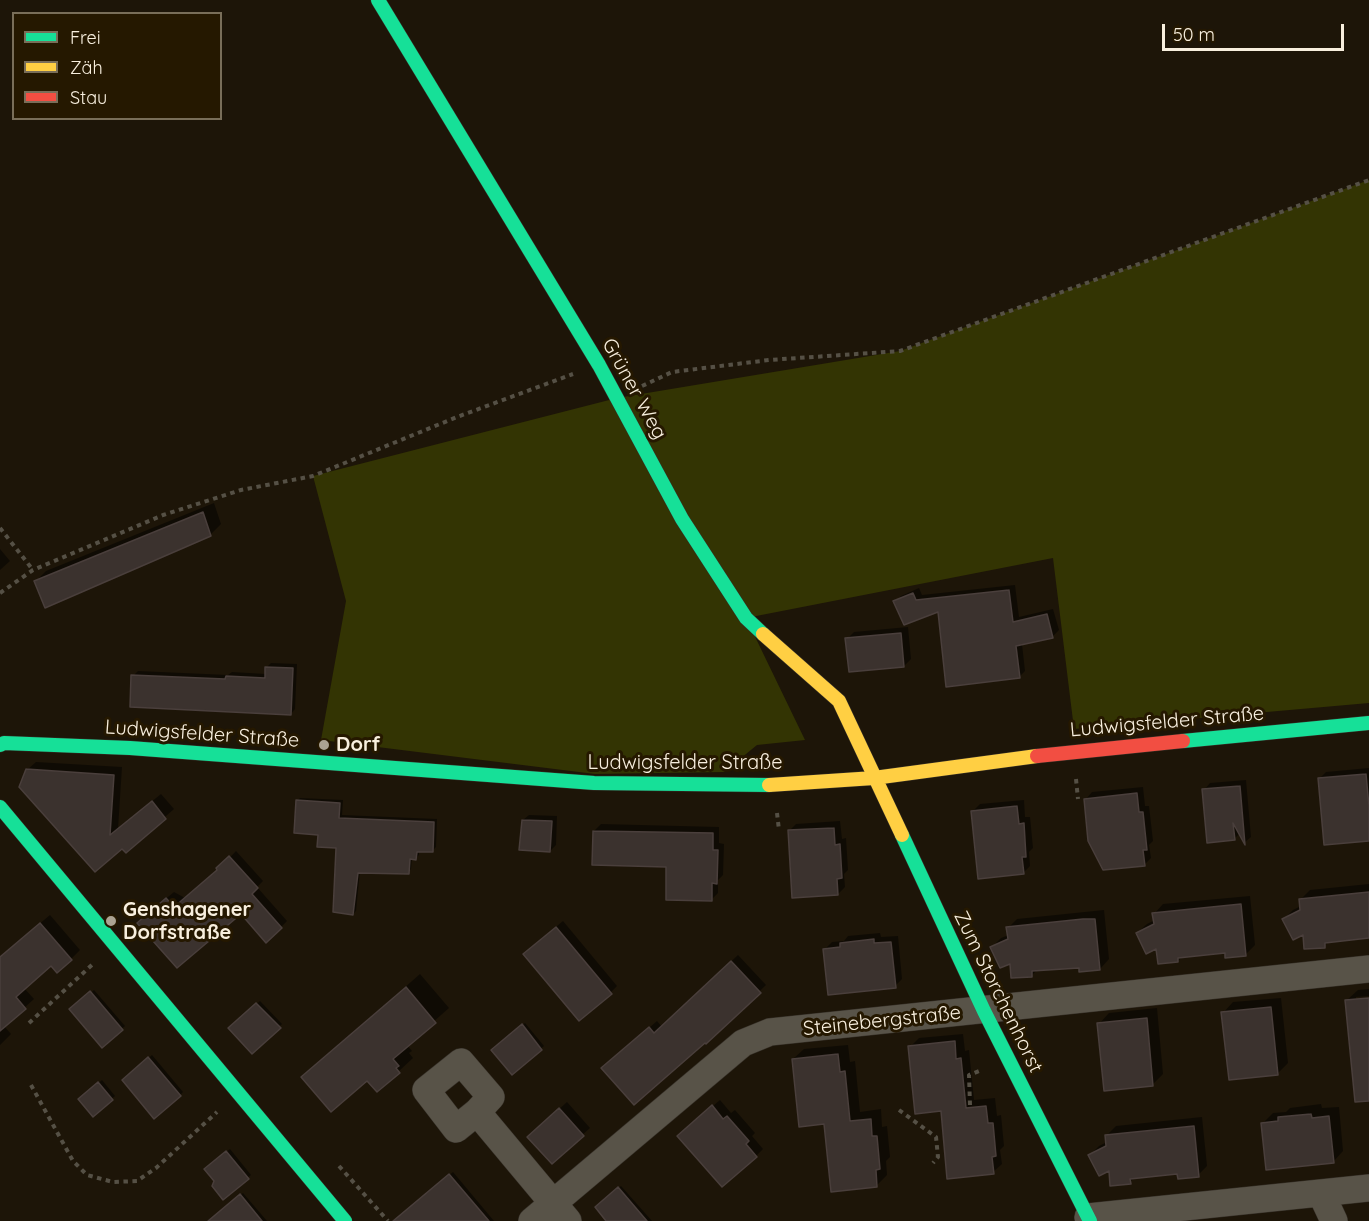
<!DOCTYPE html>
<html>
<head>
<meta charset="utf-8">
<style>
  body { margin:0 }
  #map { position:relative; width:1369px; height:1221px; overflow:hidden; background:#1d1508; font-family:Quicksand,sans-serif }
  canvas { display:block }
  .legend { position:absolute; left:12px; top:12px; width:210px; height:108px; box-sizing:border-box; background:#251800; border:2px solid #796e59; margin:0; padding:8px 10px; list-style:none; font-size:18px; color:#f8efde }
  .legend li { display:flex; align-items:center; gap:12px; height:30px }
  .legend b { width:30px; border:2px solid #796e59 }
  .scale { position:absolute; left:1162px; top:24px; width:182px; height:27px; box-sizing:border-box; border:3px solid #f8efde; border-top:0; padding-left:8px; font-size:18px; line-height:21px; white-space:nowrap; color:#f8efde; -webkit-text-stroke:4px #251800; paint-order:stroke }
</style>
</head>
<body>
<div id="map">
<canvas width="1369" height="1221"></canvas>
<ul class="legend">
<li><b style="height:8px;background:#16e098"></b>Frei</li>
<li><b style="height:8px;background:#ffcf43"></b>Zäh</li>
<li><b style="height:8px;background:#f24e42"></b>Stau</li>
</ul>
<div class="scale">50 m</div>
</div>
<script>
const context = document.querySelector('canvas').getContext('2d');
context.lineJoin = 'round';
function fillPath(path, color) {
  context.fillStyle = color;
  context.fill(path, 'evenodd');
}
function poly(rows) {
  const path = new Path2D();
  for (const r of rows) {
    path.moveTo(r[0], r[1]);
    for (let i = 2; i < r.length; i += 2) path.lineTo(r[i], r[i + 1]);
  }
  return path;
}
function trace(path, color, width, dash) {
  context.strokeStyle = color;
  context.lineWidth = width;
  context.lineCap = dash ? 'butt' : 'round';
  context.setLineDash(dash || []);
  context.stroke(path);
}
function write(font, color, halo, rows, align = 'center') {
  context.font = font + ' Quicksand,sans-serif';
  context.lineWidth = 6;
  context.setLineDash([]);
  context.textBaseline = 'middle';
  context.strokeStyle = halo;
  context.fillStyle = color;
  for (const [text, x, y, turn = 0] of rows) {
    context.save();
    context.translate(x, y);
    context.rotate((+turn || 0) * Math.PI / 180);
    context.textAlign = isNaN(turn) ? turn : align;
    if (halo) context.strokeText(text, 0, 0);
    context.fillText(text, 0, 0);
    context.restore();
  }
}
fillPath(poly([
  [1369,180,1369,703,1074,729,1053,558,746,618,805,740,757,745,724,772,595,774,321,740,346,601,313,476,617,398,900,351]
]), '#333403');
fillPath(poly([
  [214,503,221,524,210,535,36,581,46,571],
  [0,549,10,561,0,570],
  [1015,585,1019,617,1053,609,1059,630,1053,636,1022,644,1025,671,1019,677,939,610,895,602,901,596,919,588,922,595],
  [908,627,911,659,904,666,847,639,854,632],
  [271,663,297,664,295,709,291,714,133,676,138,671,228,675,232,672,266,674,267,667],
  [36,762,122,767,118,829,161,794,174,809,126,851,27,770],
  [1369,768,1369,840,1319,779,1326,772],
  [1246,780,1251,837,1245,842,1240,833,1234,839,1204,790,1210,783],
  [1143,787,1145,806,1149,806,1153,841,1149,845,1151,858,1144,865,1086,799,1092,792],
  [300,798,343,800,342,815,437,819,436,847,433,850,419,850,419,855,416,858,412,858,411,869,408,872,360,871,356,911,353,914,337,846,319,834,297,801],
  [1024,800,1025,817,1030,817,1033,848,1029,852,1030,866,1023,873,973,811,980,804],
  [529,815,557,816,556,845,550,851,523,820],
  [840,821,842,839,846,838,848,870,844,874,845,887,838,894,789,831,796,824],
  [601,824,719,827,719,843,724,844,723,875,718,880,718,893,711,900,668,865,594,831],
  [236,851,263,881,257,887,287,921,281,927,241,912,145,916,174,892,185,898,219,869],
  [1369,884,1369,937,1330,941,1324,946,1284,919,1293,910,1301,906,1301,899,1310,890],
  [1250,896,1255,945,1246,954,1226,951,1183,956,1178,961,1137,933,1147,924,1155,920,1154,914,1163,904],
  [1104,910,1109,959,1100,969,1080,966,1038,969,1032,975,992,947,1001,938,1009,935,1008,928,1017,919],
  [50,915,80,950,71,959,52,964,24,988,34,999,4,1026,11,1034,0,1045,0,957],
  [563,921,617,986,610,993,532,947],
  [880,933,881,937,898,936,902,979,895,986,825,949,832,942,844,941,848,936],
  [738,955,766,985,719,1030,610,1062,657,1021,662,1027],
  [420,974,449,1008,407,1045,412,1051,409,1053,413,1058,399,1071,377,1090,367,1079,303,1077],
  [1369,989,1369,996,1356,997,1356,1000,1369,999,1369,1065,1347,1000,1358,990],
  [94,990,125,1026,102,1046,71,1010],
  [1281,998,1288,1063,1277,1074,1223,1013,1233,1002],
  [260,1001,282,1024,252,1052,230,1028],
  [1157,1008,1163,1074,1152,1085,1099,1024,1109,1013],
  [525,1023,544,1046,512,1073,496,1047],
  [963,1034,965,1051,969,1050,974,1100,995,1098,997,1116,1001,1115,1004,1146,1000,1150,1002,1164,993,1172,942,1110,910,1047,919,1038],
  [848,1045,850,1062,855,1061,860,1112,881,1109,882,1127,887,1126,890,1157,886,1161,887,1175,877,1185,826,1122,793,1059,804,1049],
  [152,1055,183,1092,180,1095,124,1080],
  [102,1080,115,1096,93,1115,83,1096],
  [720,1100,731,1113,735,1110,755,1133,752,1136,763,1149,756,1156,686,1129],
  [567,1102,590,1128,552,1162,536,1130],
  [1321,1104,1322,1108,1339,1107,1343,1151,1333,1162,1263,1123,1273,1113,1286,1112,1290,1108],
  [1202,1117,1207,1166,1198,1175,1179,1173,1135,1177,1130,1182,1090,1155,1099,1146,1107,1142,1106,1136,1116,1126],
  [230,1149,251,1175,224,1198,216,1180,206,1169],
  [453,1172,494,1221,412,1221,408,1210],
  [621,1186,652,1221,608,1221,597,1207],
  [243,1193,267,1221,210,1221]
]), '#0007');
const building = poly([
  [203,512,211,536,45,608,34,581,203,512],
  [1009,590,1013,622,1047,614,1053,638,1016,646,1020,678,946,687,938,612,904,625,893,601,913,593,916,600,1009,590],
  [901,633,904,667,849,672,845,638,901,633],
  [265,667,293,668,291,715,130,707,131,675,225,679,226,676,265,678,265,667],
  [26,769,114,775,110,835,152,801,166,819,126,853,122,849,95,872,19,787,26,769],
  [1366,774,1369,806,1369,841,1324,845,1318,778,1366,774],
  [1240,786,1245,845,1233,823,1235,840,1207,843,1202,789,1240,786],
  [1137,793,1139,812,1143,812,1147,850,1143,850,1145,866,1103,870,1088,841,1084,799,1137,793],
  [296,800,340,803,339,818,434,822,433,852,417,852,416,860,410,859,409,874,358,873,353,915,333,912,336,848,317,847,318,835,294,833,296,800],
  [1017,806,1019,824,1024,823,1026,857,1022,857,1024,874,978,879,971,811,1017,806],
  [522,820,552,821,550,852,519,850,522,820],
  [834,828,835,845,840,844,842,878,837,879,838,895,792,898,788,830,834,828],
  [593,831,713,833,713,850,718,850,717,884,712,883,712,901,666,900,666,867,592,865,593,831],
  [229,856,258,888,252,894,282,928,266,943,241,914,177,968,137,923,166,898,174,907,217,870,216,868,229,856],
  [1369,892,1369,938,1325,943,1325,948,1304,949,1303,935,1293,940,1282,919,1300,910,1299,899,1369,892],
  [1241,904,1246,956,1225,958,1225,953,1178,958,1178,962,1158,964,1156,949,1146,954,1136,933,1154,924,1152,913,1241,904],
  [1083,919,1095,919,1100,970,1079,972,1079,968,1032,971,1032,977,1011,978,1010,964,1000,968,990,947,1008,939,1006,927,1083,919],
  [40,923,72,960,57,973,51,966,16,997,26,1009,0,1031,0,957,40,923],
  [556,927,612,994,579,1021,523,954,556,927],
  [874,939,874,943,891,942,896,988,828,995,823,949,840,947,840,943,874,939],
  [731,961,761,993,706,1044,705,1043,634,1105,601,1068,649,1027,654,1033,731,961],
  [406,987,436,1023,393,1059,399,1066,396,1068,400,1073,377,1092,367,1081,331,1112,301,1077,406,987],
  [90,991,123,1030,102,1048,69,1009,90,991],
  [1369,998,1369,1101,1355,1102,1345,1000,1369,998],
  [256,1003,281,1028,252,1054,228,1028,256,1003],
  [1271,1007,1278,1075,1229,1080,1221,1012,1271,1007],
  [1147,1018,1153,1086,1104,1091,1097,1023,1147,1018],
  [522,1024,542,1050,512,1075,491,1050,522,1024],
  [955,1041,956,1059,961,1058,966,1108,986,1106,988,1123,993,1123,996,1156,992,1157,994,1174,947,1179,941,1111,915,1114,908,1046,955,1041],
  [838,1054,840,1072,845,1071,850,1121,871,1119,872,1136,877,1136,880,1169,876,1170,877,1187,831,1192,824,1124,799,1127,792,1059,838,1054],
  [148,1057,181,1096,154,1119,122,1080,148,1057],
  [98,1082,113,1100,93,1117,78,1099,98,1082],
  [712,1105,723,1119,727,1116,749,1141,746,1144,757,1157,722,1187,677,1136,712,1105],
  [559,1108,584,1136,552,1164,527,1137,559,1108],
  [1311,1114,1312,1118,1329,1116,1334,1163,1266,1170,1261,1123,1278,1121,1278,1117,1311,1114],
  [1194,1126,1199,1177,1178,1179,1177,1174,1130,1179,1131,1184,1110,1186,1109,1171,1099,1176,1088,1155,1106,1146,1105,1135,1194,1126],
  [226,1151,249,1179,223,1200,212,1186,214,1181,204,1169,226,1151],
  [449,1174,489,1221,393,1221,449,1174],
  [618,1187,647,1221,606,1221,595,1207,618,1187],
  [240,1194,262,1221,208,1221,240,1194]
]);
fillPath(building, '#3b322e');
trace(building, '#4a3f3c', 1.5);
const street = poly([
  [477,1112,491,1097,461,1062,426,1090,456,1129,477,1112,568,1221],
  [1321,1193,1334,1221],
  [1088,1217,1369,1188],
  [532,1221,743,1043,770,1032,1369,969]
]);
const fast = poly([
  [378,0,599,365,682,519,746,618,763,634],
  [1183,741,1369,723],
  [0,745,4,743,130,748,594,783,769,785],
  [0,807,345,1221],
  [902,835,984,1011,1090,1221]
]);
const slow = poly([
  [763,634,839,701,902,835],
  [769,785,874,778,1037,756]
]);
const jam = poly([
  [1037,756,1183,741]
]);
trace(street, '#373129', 28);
trace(fast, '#373129', 15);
trace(slow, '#373129', 15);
trace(jam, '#373129', 15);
trace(poly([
  [642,386,672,372,769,360,900,351,1369,180],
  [0,528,33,570],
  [0,593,33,570,163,515,241,490,313,476,457,417,573,374],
  [1076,779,1078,799],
  [777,813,779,830],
  [29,1023,94,963],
  [31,1085,73,1161,87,1175,113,1182,137,1181,156,1168,217,1112],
  [970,1105,969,1075,982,1070],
  [899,1110,936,1137,938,1157,933,1163],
  [339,1166,388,1221]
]), '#555045', 4, [4.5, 4.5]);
trace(street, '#585348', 27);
trace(fast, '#16e098', 14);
trace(slow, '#ffcf43', 14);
trace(jam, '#f24e42', 14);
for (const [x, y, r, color] of [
  [324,745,6,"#aba393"],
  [111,921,6,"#aba393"]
]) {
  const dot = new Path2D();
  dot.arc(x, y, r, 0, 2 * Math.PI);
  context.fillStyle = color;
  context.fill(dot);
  trace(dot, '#251800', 2);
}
write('20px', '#f8efde', '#251800', [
  ["Grüner Weg",634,389,61],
  ["Ludwigsfelder Straße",1167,722,-5],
  ["Ludwigsfelder Straße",202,734,4],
  ["Ludwigsfelder Straße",685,763],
  ["Zum Storchenhorst",998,992,64],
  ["Steinebergstraße",882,1021,-6]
]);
write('bold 20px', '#f8efde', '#251800', [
  ["Dorf",336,745],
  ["Genshagener",123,910],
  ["Dorfstraße",123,933]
], 'left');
</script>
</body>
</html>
